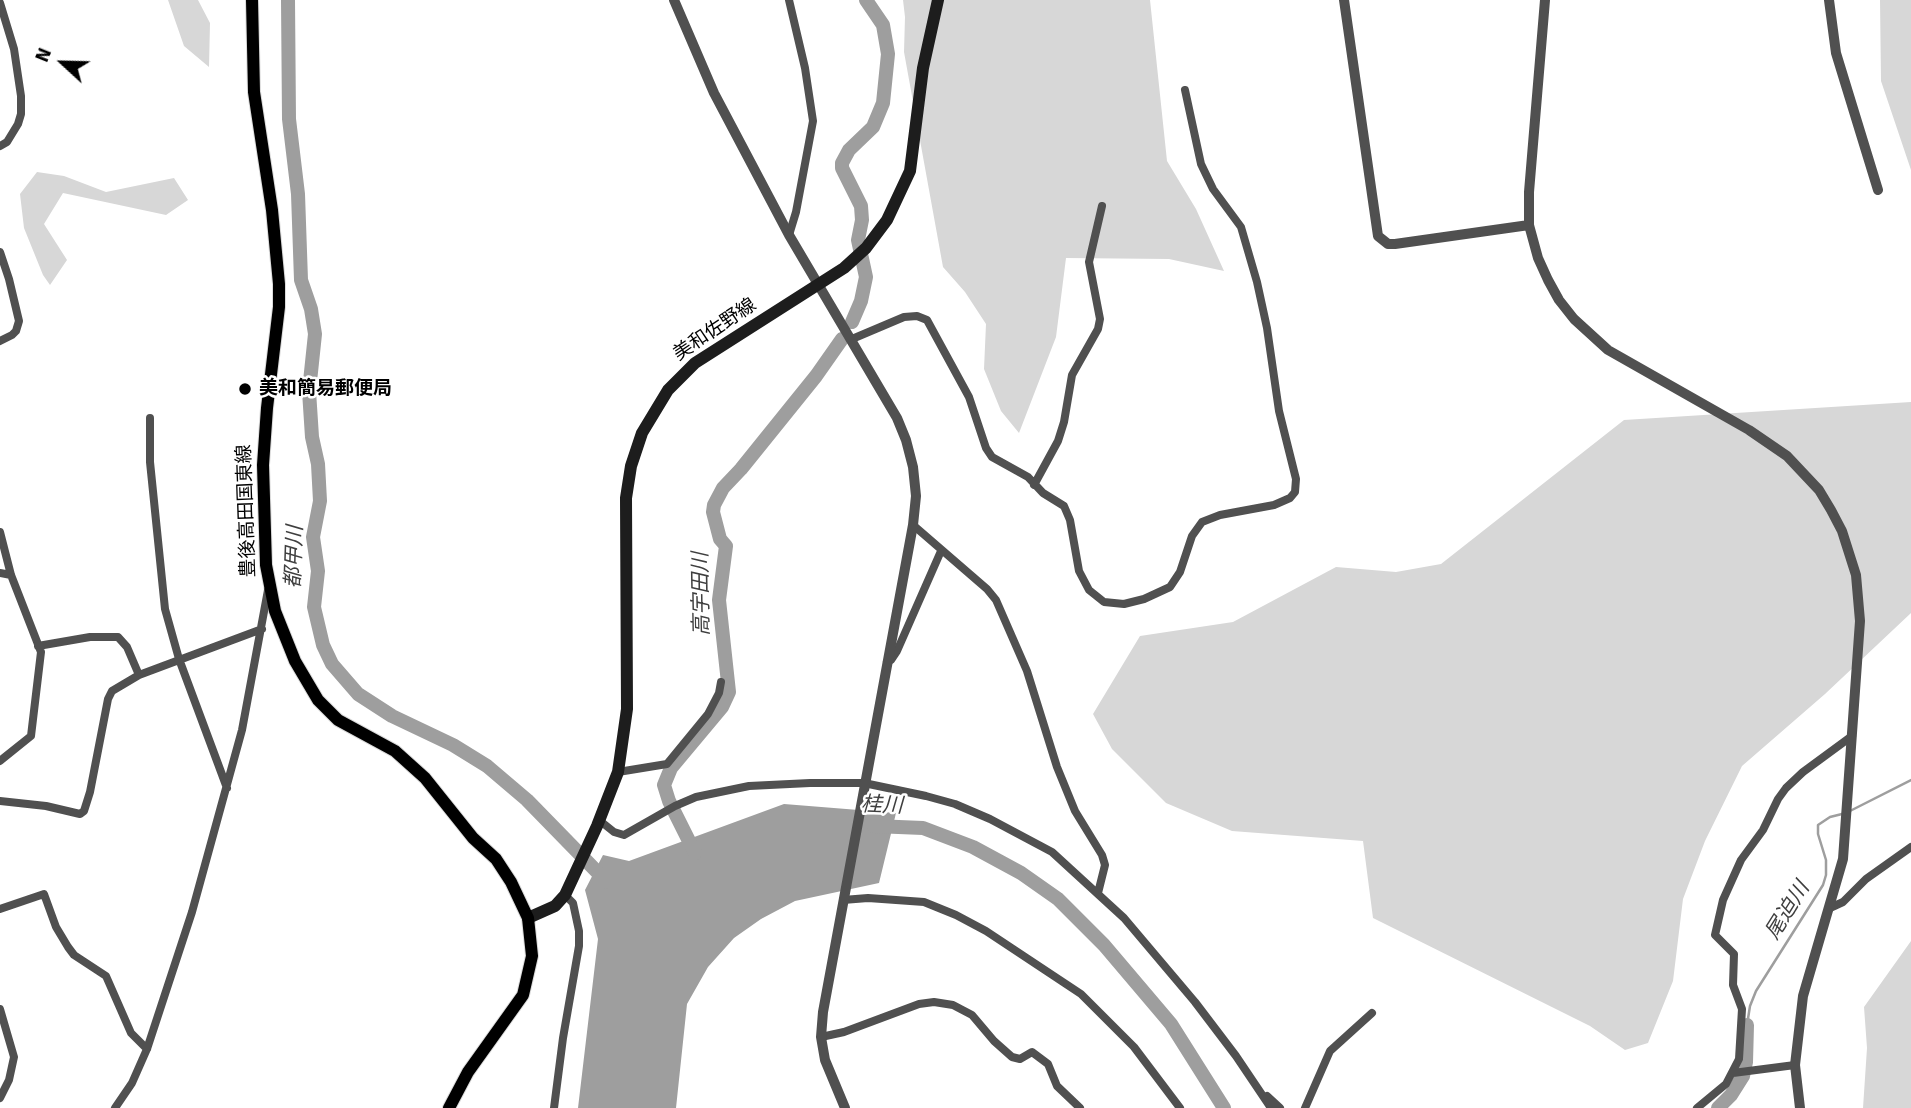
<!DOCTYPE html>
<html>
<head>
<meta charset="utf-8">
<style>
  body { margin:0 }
  #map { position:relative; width:1911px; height:1108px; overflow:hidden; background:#fff; font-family:Signika,sans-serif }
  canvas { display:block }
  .north { position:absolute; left:28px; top:28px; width:70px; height:70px; -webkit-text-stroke:5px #fff; paint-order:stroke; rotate:292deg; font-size:19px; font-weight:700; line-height:28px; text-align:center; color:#000 }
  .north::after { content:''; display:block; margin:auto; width:24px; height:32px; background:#000; clip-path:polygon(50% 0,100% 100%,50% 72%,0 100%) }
</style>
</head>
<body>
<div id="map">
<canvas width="1911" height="1108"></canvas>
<div class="north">N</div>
</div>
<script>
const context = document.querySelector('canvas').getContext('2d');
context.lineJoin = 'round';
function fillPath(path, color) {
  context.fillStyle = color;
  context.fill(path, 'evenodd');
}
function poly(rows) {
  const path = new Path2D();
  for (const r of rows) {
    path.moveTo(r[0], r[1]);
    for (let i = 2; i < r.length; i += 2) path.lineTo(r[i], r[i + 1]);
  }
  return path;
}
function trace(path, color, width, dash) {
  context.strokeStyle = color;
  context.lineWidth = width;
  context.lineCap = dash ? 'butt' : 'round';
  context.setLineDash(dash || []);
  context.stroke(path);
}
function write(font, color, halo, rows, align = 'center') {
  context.font = font + ' Signika,"Noto Sans JP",sans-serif';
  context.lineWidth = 5;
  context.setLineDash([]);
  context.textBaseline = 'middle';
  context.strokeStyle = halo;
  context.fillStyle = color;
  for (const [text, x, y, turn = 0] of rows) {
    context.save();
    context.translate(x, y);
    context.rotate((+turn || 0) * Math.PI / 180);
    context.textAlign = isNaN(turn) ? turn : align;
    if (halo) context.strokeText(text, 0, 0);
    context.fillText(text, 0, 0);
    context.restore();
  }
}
fillPath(poly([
  [168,0,198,0,210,23,209,67,184,46],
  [903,0,1150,0,1167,161,1196,209,1224,271,1169,259,1066,258,1056,337,1019,433,1001,411,984,369,986,324,965,292,943,267,904,52,905,17],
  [1880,0,1911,0,1911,170,1881,81],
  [37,172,64,176,106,192,174,178,188,200,166,215,63,193,44,224,67,260,50,285,43,275,24,228,20,194],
  [1911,402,1911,613,1825,694,1742,766,1705,841,1683,899,1673,981,1648,1043,1625,1050,1590,1026,1373,918,1363,841,1232,831,1166,803,1112,749,1093,714,1140,636,1233,622,1336,567,1396,572,1441,564,1624,420],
  [1911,941,1911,1108,1863,1108,1867,1048,1864,1007]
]), '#d7d7d7');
fillPath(poly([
  [784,804,896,813,879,883,795,901,761,919,734,938,708,967,687,1004,676,1108,578,1108,598,939,585,890,603,855,629,861]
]), '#9e9e9e');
trace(poly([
  [1848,812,1911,780],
  [1747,1025,1750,1006,1756,991,1823,885,1826,875,1826,860,1818,834,1818,825,1830,817,1842,814]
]), '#9e9e9e', 2.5);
trace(poly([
  [288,0,289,119,298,194,301,280,311,309,315,334,309,391,312,437,318,464,320,501,313,537,318,571,314,607,323,645,332,664,358,694,392,716,453,745,487,766,527,800,607,882],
  [852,322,861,301,866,277,858,240,862,220,861,206,842,168,842,163,849,150,873,127,883,103,888,54,883,25,866,0],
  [874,826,923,828,973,847,1021,873,1058,899,1104,945,1171,1024,1224,1108],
  [695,853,669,801,664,785,671,768,722,707,729,692,719,600,726,546,720,539,713,512,714,505,723,488,741,469,816,376,842,339],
  [1718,1108,1731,1095,1743,1076,1746,1062,1747,1025]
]), '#9e9e9e', 14);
const primary = poly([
  [252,0,254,92,272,210,279,284,279,307,267,408,263,465,266,565,275,611,295,661,318,700,338,720,395,751,425,778,473,838,496,859,511,882,528,918,532,956,523,995,468,1072,449,1108]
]);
trace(primary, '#dbdbdb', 14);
trace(poly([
  [789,0,805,68,813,121,796,212,789,235],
  [0,3,14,49,21,96,21,114,18,124,7,142,0,146],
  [0,252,9,279,19,321,16,331,12,335,0,341],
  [852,339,904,317,917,316,927,320,969,397,986,448,992,457,1028,477,1043,493,1064,506,1070,520,1079,571,1089,590,1104,602,1124,604,1144,599,1170,587,1180,572,1192,536,1202,522,1220,515,1274,505,1290,498,1295,492,1296,479,1279,411,1267,328,1257,282,1241,227,1213,189,1201,164,1185,90],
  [150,418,150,462,165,609,179,659,227,788],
  [1034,485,1058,441,1064,422,1072,375,1098,329,1100,319,1089,262,1102,206],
  [913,525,987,589,996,600,1027,671,1057,767,1075,811,1102,855,1105,865,1098,893],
  [0,532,11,575,41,652,31,736,0,761],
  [0,573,11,575],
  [38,646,90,637,118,637,127,647,139,675],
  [887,662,891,660,897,651,941,551],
  [618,772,667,764,708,714,719,693,721,682],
  [0,801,46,806,80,814,84,811,90,792,108,699,112,691,139,675,262,629],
  [599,820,614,832,624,835,675,806,696,797,749,786,810,783,864,783,926,796,955,804,990,819,1052,852,1124,918,1195,1002,1236,1056,1271,1108],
  [843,900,868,898,924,902,956,915,986,931,1081,994,1134,1047,1180,1108],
  [1830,908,1843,902,1866,879,1911,847],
  [0,909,44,894,56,927,68,947,74,955,106,976,131,1033,147,1049],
  [0,1009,14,1057,9,1080,0,1098],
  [821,1037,844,1032,919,1004,934,1002,953,1005,972,1015,994,1041,1012,1057,1020,1059,1032,1052,1048,1064,1057,1086,1080,1108],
  [1733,1073,1795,1065],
  [1267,1096,1280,1108],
  [115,1108,132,1083,147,1049,192,912,242,730,268,590],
  [554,1108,563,1038,579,946,579,931,573,903,565,895],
  [1305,1108,1330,1051,1372,1013],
  [1697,1108,1726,1084,1739,1059,1742,1009,1733,985,1734,954,1715,935,1723,900,1741,860,1763,830,1778,799,1786,788,1803,772,1852,736]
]), '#505050', 8);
trace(poly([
  [674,0,714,93,789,235,897,418,906,440,913,467,916,496,913,525,823,1012,821,1037,825,1060,845,1108],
  [1344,0,1378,236,1388,244,1395,244,1529,225],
  [1545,0,1529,192,1529,225,1538,258,1548,280,1559,300,1574,319,1608,350,1749,430,1787,456,1819,490,1831,510,1842,531,1856,575,1860,621,1843,859,1803,996,1795,1065,1800,1108],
  [1829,0,1836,53,1878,190]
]), '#505050', 10);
trace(poly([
  [528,918,555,906,565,895,597,826,618,772,627,709,626,498,631,466,642,433,668,390,695,363,844,268,866,248,887,220,910,171,923,68,938,0]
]), '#1d1d1d', 12);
trace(primary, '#000', 12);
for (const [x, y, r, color] of [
  [245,389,7,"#000"]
]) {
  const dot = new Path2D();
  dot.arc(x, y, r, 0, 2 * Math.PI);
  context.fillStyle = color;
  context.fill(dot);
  trace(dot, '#fff', 2.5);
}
write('19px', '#000', '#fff', [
  ["美和佐野線",715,330,-34],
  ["豊後高田国東線",247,511,-92]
]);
write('bold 19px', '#000', '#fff', [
  ["美和簡易郵便局",259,389]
], 'left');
write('italic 21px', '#3f3f3f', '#fff', [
  ["都甲川",295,557,-88],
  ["高宇田川",702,594,-91],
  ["桂川",882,806,2],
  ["尾迫川",1788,911,-58]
]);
</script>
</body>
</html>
